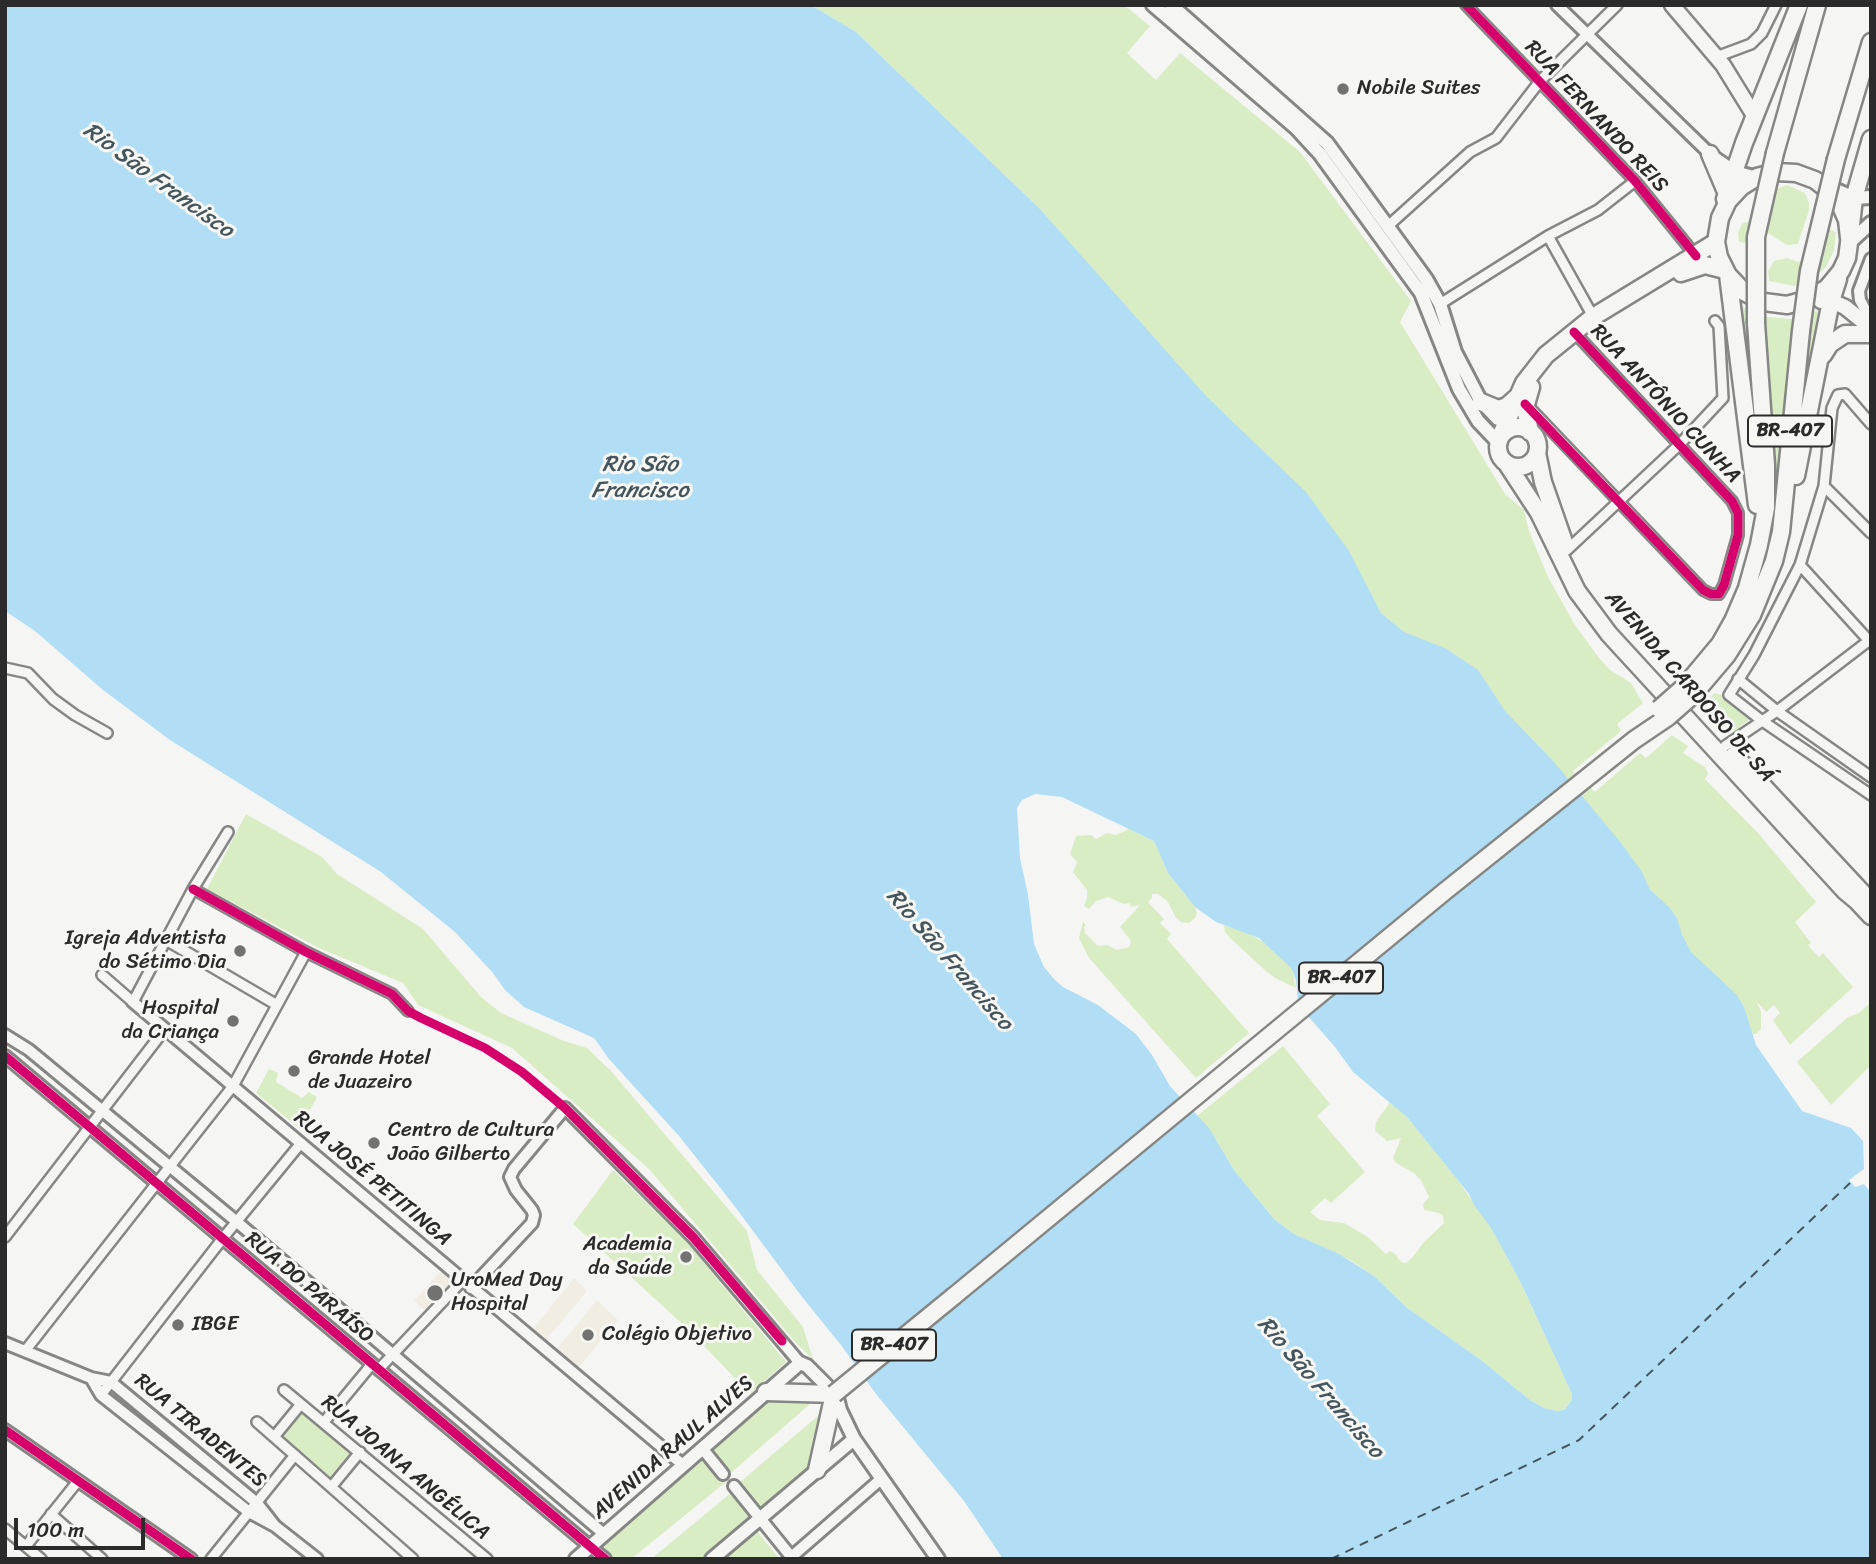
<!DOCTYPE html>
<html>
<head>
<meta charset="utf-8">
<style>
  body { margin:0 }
  #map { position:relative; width:1876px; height:1564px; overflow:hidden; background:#f5f5f3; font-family:Sriracha,sans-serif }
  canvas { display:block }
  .frame { position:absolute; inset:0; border:7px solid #2b2b2b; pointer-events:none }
  .scale { position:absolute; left:14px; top:1518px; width:131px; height:32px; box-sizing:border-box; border:4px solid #2b2b2b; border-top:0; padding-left:9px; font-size:21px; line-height:24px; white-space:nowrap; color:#2b2b2b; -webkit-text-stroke:5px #f6f6f2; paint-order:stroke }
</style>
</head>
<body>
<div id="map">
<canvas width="1876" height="1564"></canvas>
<div class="frame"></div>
<div class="scale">100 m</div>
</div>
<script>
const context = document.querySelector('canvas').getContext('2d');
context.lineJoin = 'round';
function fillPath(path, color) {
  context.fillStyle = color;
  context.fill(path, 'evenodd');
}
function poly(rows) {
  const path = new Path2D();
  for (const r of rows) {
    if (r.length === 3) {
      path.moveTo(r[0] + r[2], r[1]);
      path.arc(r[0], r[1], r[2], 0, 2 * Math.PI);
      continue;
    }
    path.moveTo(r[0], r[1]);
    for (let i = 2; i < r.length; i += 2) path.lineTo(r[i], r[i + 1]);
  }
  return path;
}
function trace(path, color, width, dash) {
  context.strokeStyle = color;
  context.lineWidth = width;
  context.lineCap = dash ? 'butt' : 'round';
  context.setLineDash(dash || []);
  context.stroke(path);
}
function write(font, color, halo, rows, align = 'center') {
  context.font = font + ' Sriracha,sans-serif';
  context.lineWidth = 6;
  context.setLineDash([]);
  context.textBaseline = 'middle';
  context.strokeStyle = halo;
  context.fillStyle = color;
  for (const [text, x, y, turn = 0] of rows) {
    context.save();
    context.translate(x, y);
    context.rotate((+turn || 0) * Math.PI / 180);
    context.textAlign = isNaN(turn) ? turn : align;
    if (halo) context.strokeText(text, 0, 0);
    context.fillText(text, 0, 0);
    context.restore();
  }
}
fillPath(poly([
  [441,1271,458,1285,429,1314,414,1301],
  [574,1278,587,1291,546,1340,533,1329],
  [597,1300,618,1320,579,1367,557,1349]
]), '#f2ede3');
fillPath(poly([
  [811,5,1124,5,1150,26,1127,53,1156,80,1180,53,1300,152,1411,301,1400,322,1505,494,1524,510,1529,531,1548,577,1575,625,1599,658,1610,670,1631,683,1643,703,1617,724,1621,731,1573,771,1595,792,1640,753,1646,758,1672,735,1688,746,1683,753,1705,767,1708,774,1705,779,1758,833,1816,902,1795,922,1811,943,1808,945,1814,952,1819,957,1823,953,1853,987,1790,1045,1773,1020,1780,1013,1774,1005,1766,1012,1757,1002,1761,1012,1761,1029,1756,1034,1747,1034,1391,621,1381,613,1365,585,1040,209,856,32],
  [1787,185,1805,193,1809,203,1809,210,1798,244,1787,245,1766,232,1758,233,1745,243,1739,242,1738,232,1743,223,1748,222,1755,207,1771,191],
  [1829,229,1836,232,1834,250,1826,267,1815,277,1794,286,1769,281,1768,271,1774,261,1787,258,1798,262,1809,261],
  [1735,304,1767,317,1791,319,1818,311,1786,511,1761,524],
  [1714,693,1727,696,1753,717,1728,736,1702,708],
  [246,814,322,857,337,874,423,929,481,997,501,1013,564,1041,587,1048,611,1071,747,1231,757,1270,803,1327,813,1359,796,1343,649,1169,512,1048,418,1005,403,983,319,948,207,889],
  [1129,829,1154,841,1168,873,1195,907,1197,913,1195,918,1189,923,1181,922,1176,918,1168,902,1158,894,1152,894,1152,898,1148,902,1164,919,1160,923,1171,934,1167,939,1249,1033,1196,1078,1089,958,1079,938,1083,921,1086,926,1084,927,1085,933,1098,946,1107,945,1117,950,1129,947,1131,941,1120,927,1140,905,1131,907,1129,903,1124,904,1108,897,1096,901,1089,909,1084,906,1087,898,1087,890,1073,872,1077,862,1070,854,1076,836,1091,835,1096,839,1107,833,1116,835],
  [1224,925,1246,932,1265,943,1292,969,1296,988,1275,978,1266,971,1232,940,1225,932],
  [1871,1002,1871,1065,1831,1105,1797,1062,1848,1017,1859,1013],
  [1283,1046,1330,1104,1317,1116,1365,1172,1331,1203,1325,1198,1310,1212,1320,1220,1344,1223,1368,1237,1386,1254,1390,1251,1395,1254,1401,1262,1406,1263,1412,1258,1424,1242,1444,1223,1443,1216,1439,1213,1424,1210,1423,1204,1429,1197,1421,1180,1414,1173,1396,1163,1393,1158,1401,1138,1387,1141,1375,1131,1376,1122,1390,1102,1407,1117,1455,1176,1492,1229,1520,1281,1572,1394,1572,1400,1564,1410,1557,1411,1544,1408,1530,1400,1481,1360,1406,1307,1374,1276,1350,1260,1294,1234,1274,1219,1234,1170,1218,1143,1197,1116],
  [269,1069,278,1073,276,1082,302,1098,309,1092,317,1097,300,1129,256,1093],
  [613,1170,685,1240,786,1362,750,1394,689,1330,573,1224],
  [819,1396,731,1473,712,1448,769,1399],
  [827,1408,815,1466,762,1511,739,1483],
  [303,1409,354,1452,331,1479,280,1436],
  [703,1459,710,1462,726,1482,631,1559,614,1559,601,1542,694,1461],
  [732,1492,748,1510,749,1518,745,1526,706,1559,651,1559],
  [756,1530,778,1557,720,1559]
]), '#d9edc5');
fillPath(poly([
  [5,5,811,5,856,32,1040,209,1207,397,1306,492,1349,551,1381,613,1404,632,1445,648,1478,670,1505,711,1554,762,1621,843,1642,872,1650,890,1669,907,1677,918,1682,935,1691,952,1736,994,1744,1007,1756,1045,1802,1111,1851,1128,1863,1141,1864,1169,1849,1180,1855,1187,1864,1184,1871,1193,1871,1559,1003,1559,964,1501,876,1394,841,1345,802,1297,733,1204,679,1136,609,1059,594,1038,524,1007,505,990,493,973,455,932,381,872,170,740,103,690,35,631,5,611],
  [1035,794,1062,797,1154,841,1168,873,1195,907,1216,922,1259,938,1292,969,1296,981,1298,999,1306,1014,1335,1047,1353,1072,1407,1117,1469,1194,1474,1205,1491,1228,1520,1281,1572,1394,1572,1400,1564,1410,1557,1411,1544,1408,1530,1400,1481,1360,1406,1307,1374,1276,1339,1254,1294,1234,1274,1219,1234,1170,1209,1128,1170,1086,1152,1055,1136,1034,1098,1005,1063,987,1054,979,1044,967,1034,944,1028,895,1020,858,1017,808,1022,800]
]), '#b1def4');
trace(poly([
  [1331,1559,1579,1440,1850,1183]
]), '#45555e', 2, [9, 7]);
const minor = poly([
  [1466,5,1635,181,1696,256],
  [1716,57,1751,44,1762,33,1776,5],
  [1388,226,1470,152,1496,138,1540,81,1617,5],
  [1548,236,1595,320],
  [1440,304,1548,236,1598,210,1635,181],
  [1527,405,1703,590,1711,594,1719,594,1724,585,1738,535,1738,513,1732,501,1574,332],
  [1871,424,1845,394,1838,395,1832,408,1824,486,1800,565,1754,655,1729,695,1761,720,1871,795],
  [1824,486,1871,533],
  [1567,550,1680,444,1723,398,1719,326,1715,321],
  [1800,565,1871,643],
  [5,668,28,673,53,699,75,715,107,733],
  [1738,679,1777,711,1871,777],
  [1725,746,1777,711,1871,639],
  [193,889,306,952,392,994,408,1011],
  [166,940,277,1005],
  [102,975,133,1002,193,889,228,832],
  [5,1237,165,1029],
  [25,1351,233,1086,306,952],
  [379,1369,462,1281],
  [284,1390,487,1559],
  [101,1395,223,1238,301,1143],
  [257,1422,413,1559],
  [324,1422,372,1364],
  [274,1437,301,1404],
  [332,1486,360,1452],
  [51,1514,102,1559],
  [5,1529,41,1559],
  [26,1546,78,1481],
  [211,1559,295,1455]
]);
const tertiary = poly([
  [1557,5,1710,154,1735,171,1757,177],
  [1871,259,1859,291,1860,300,1871,321],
  [133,1002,683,1465],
  [5,1035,29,1050,237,1222,604,1534],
  [5,1056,605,1559],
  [471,1288,532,1223,534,1215,532,1210,516,1190,510,1177,514,1169,565,1108,693,1237,800,1363],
  [5,1343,91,1378,111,1382,257,1503,275,1526],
  [91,1378,101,1395,249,1512,275,1526,317,1559],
  [5,1430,191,1559],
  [702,1448,723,1474],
  [734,1486,793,1559],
  [789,1559,881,1479]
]);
const secondary = poly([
  [1153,5,1296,128,1320,154,1421,293,1459,389,1478,421,1498,442],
  [1171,5,1327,143,1426,279,1440,304,1455,352,1480,400,1498,419,1519,427],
  [1825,185,1854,198,1871,197],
  [1849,243,1871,223],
  [837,1398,840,1410,854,1439,938,1559],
  [576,1559,800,1363,807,1366,836,1395],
  [712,1559,854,1439]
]);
const primary = poly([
  [1672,5,1723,65,1755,117],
  [1821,301,1831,301,1845,307,1871,328]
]);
const trunk = poly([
  [1775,153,1817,5],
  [1710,154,1727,194],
  [1836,159,1871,42],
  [1725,199,1744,143,1799,5],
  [1849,238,1847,220,1840,204,1829,191,1815,180,1796,173,1776,172,1757,177,1741,187,1728,201,1720,218,1716,242,1719,257,1728,275,1744,292,1764,302,1787,305,1809,299,1827,288,1841,271,1847,258,1849,243,1854,198,1871,139],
  [1681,273,1705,265,1725,270],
  [1728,275,1757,505],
  [1823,355,1830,344,1845,334,1871,334],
  [1481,402,1498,409,1507,406,1517,397],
  [1518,447,20],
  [1530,432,1525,408,1531,387],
  [1500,437,1524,383,1546,355,1593,317,1716,242],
  [1537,453,1543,482,1565,545],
  [1507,464,1539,513,1577,591,1609,634,1845,891,1857,901,1871,916],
  [1796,476,1831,301,1838,279],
  [1684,687,1720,644,1733,621,1747,588,1759,545,1766,508,1766,465,1756,323],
  [1693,695,1727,655,1752,615,1774,561,1781,532,1801,331],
  [1734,755,1871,902],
  [954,1296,1444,892,1634,740,1668,717],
  [766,1392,834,1394,817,1470]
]);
trace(minor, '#868685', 14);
trace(tertiary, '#868685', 16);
trace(secondary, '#868685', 18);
trace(primary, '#868685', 19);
trace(trunk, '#868685', 21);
trace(minor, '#f5f5f3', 9);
trace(tertiary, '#f5f5f3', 10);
trace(secondary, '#f5f5f3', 12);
trace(primary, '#f5f5f3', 14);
trace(trunk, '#f5f5f3', 16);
const trunkBridge = poly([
  [1756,323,1756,237,1775,153],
  [1801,331,1809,271,1836,159],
  [1659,709,1684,687],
  [1668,717,1693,695],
  [834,1394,954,1296]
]);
trace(trunkBridge, '#868685', 21, []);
trace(trunkBridge, '#f5f5f3', 16);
trace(poly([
  [1466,5,1635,181,1696,256],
  [1525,404,1703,590,1711,594,1719,594,1724,585,1738,535,1738,513,1732,501,1574,332],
  [193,889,306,952,392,994,408,1011,421,1018,485,1048,522,1072,565,1108,693,1237,782,1341],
  [5,1056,605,1559],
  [5,1430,191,1559]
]), '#d6006c', 9);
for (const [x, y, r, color] of [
  [1343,89,7,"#727271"],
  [240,951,7,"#727271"],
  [233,1021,7,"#727271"],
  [294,1071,7,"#727271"],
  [374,1143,7,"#727271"],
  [686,1257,7,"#727271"],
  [435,1293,9,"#727271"],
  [178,1325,7,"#727271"],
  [588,1335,7,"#727271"]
]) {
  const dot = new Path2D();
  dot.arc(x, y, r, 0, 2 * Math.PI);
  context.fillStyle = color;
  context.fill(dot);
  trace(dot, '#f6f6f2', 2.5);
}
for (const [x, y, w] of [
  [1790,431,84],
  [1341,978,84],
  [894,1345,84]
]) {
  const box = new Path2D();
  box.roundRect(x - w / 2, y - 15.5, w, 31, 5);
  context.fillStyle = '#f6f6f2';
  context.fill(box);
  trace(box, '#2b2b2b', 2);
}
write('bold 19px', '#2b2b2b', null, [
  ["BR-407",1790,431],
  ["BR-407",1341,978],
  ["BR-407",894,1345]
]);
write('21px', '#2b2b2b', '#f6f6f2', [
  ["Nobile Suites",1357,89],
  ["Igreja Adventista",226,939,"right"],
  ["do Sétimo Dia",226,963,"right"],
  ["Hospital",219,1009,"right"],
  ["da Criança",219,1033,"right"],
  ["Grande Hotel",308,1059],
  ["de Juazeiro",308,1083],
  ["Centro de Cultura",388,1131],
  ["João Gilberto",388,1155],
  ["Academia",672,1245,"right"],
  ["da Saúde",672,1269,"right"],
  ["UroMed Day",451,1281],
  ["Hospital",451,1305],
  ["IBGE",192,1325],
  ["Colégio Objetivo",602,1335]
], 'left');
write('21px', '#2b2b2b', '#f6f6f2', [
  ["RUA FERNANDO REIS",1596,117,47],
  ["RUA ANTÔNIO CUNHA",1665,404,47],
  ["AVENIDA CARDOSO DE SÁ",1689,687,49],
  ["RUA JOSÉ PETITINGA",372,1179,40],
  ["RUA DO PARAÍSO",309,1288,40],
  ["RUA TIRADENTES",200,1431,40],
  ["AVENIDA RAUL ALVES",673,1448,-41],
  ["RUA JOANA ANGÉLICA",405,1468,40]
]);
write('italic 23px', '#45555e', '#f6f6f2', [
  ["Rio São Francisco",158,181,36],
  ["Rio São",640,465],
  ["Francisco",640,491],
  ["Rio São Francisco",949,960,49],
  ["Rio São Francisco",1320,1388,49]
]);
</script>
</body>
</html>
